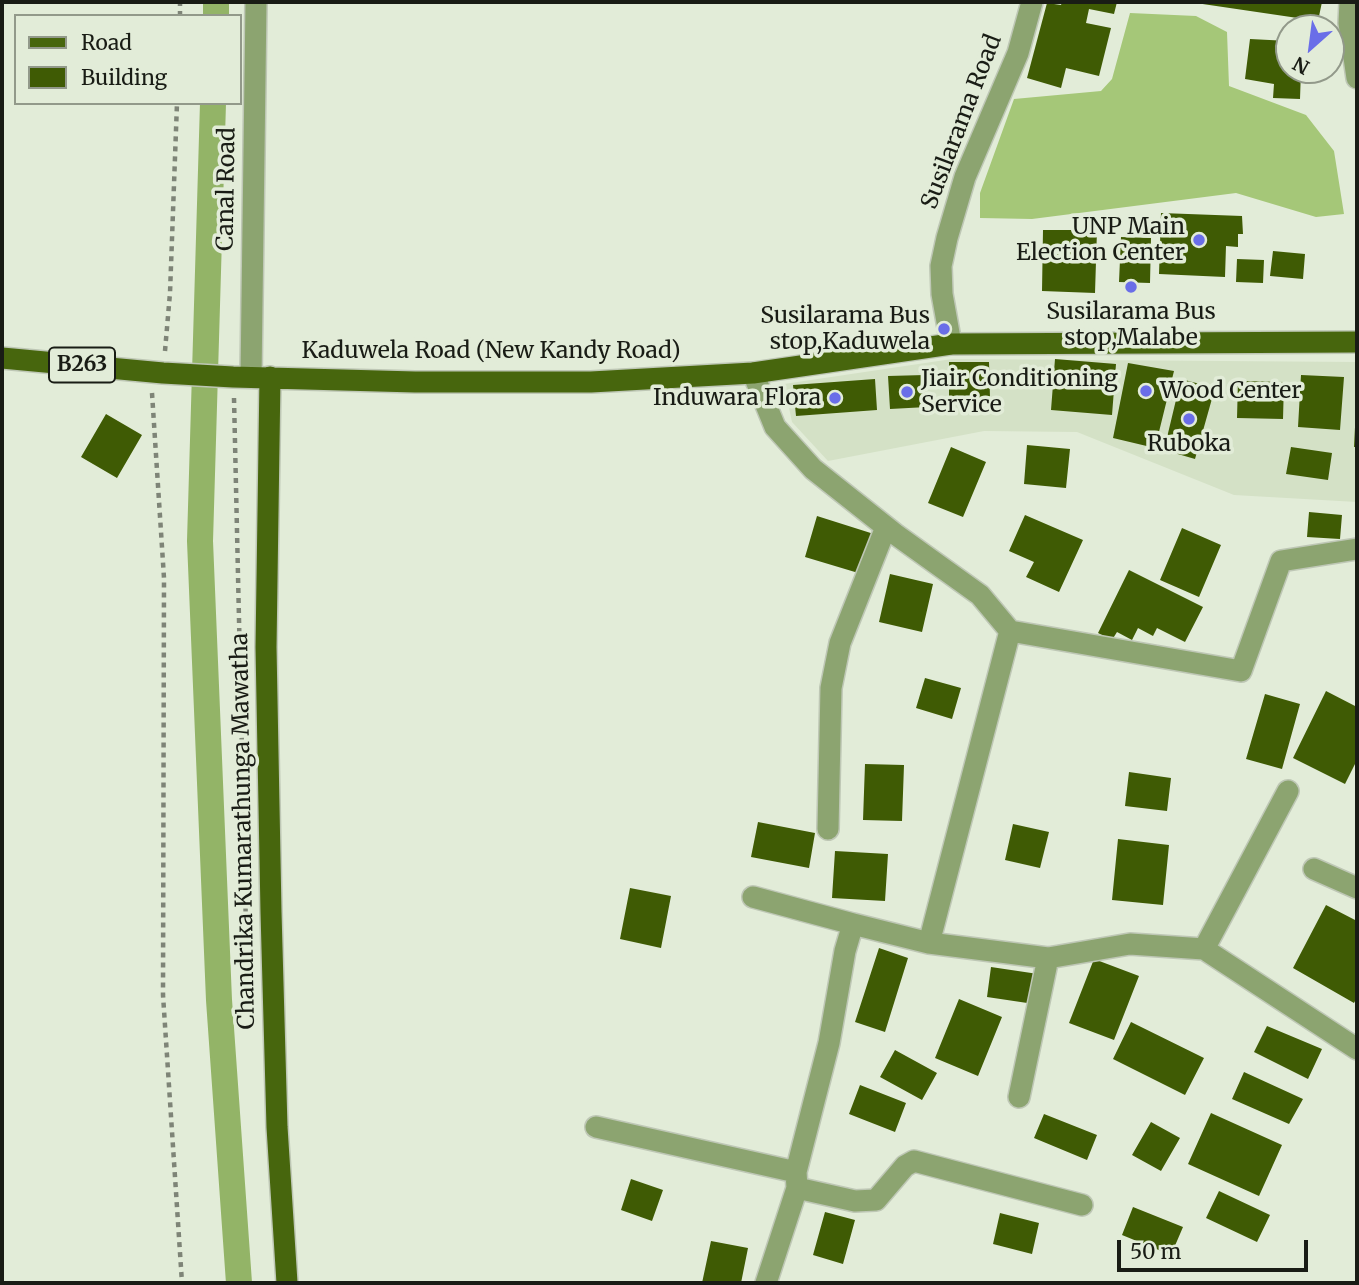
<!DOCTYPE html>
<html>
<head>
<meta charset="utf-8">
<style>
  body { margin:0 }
  #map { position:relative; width:1359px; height:1285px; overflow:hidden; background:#e2ecd8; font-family:Merriweather,serif }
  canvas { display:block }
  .frame { position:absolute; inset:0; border:4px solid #191c15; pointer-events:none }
  .legend { position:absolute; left:14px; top:14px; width:228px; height:91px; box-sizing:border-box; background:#e2ecd8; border:2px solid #92998a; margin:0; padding:9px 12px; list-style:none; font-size:21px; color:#191c15 }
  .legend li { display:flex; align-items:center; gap:14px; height:35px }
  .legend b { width:35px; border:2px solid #92998a }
  .north { position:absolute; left:1275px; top:14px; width:70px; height:70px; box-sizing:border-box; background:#e2ecd8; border:2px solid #92998a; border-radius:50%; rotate:208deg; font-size:19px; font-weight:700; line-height:28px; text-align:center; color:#191c15 }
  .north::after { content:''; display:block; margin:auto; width:24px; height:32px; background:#6a6ee8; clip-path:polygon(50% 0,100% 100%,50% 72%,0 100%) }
  .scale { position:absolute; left:1117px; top:1240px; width:191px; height:32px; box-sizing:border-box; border:4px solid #191c15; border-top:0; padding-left:9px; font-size:21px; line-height:24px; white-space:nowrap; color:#191c15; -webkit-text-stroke:5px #e2ecd8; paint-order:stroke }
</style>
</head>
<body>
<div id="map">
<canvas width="1359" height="1285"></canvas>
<div class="frame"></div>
<ul class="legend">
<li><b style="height:9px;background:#47660d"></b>Road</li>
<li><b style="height:19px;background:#3f5b04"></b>Building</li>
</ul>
<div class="north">N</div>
<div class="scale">50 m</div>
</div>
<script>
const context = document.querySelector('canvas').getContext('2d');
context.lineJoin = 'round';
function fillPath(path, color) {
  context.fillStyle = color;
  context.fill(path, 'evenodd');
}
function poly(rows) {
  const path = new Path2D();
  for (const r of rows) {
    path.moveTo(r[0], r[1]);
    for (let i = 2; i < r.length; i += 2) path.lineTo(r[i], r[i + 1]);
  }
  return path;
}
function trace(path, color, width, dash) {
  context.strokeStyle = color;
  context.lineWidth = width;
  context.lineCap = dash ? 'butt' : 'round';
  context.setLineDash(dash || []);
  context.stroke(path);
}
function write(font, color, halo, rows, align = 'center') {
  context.font = font + ' Merriweather,serif';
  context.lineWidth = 7;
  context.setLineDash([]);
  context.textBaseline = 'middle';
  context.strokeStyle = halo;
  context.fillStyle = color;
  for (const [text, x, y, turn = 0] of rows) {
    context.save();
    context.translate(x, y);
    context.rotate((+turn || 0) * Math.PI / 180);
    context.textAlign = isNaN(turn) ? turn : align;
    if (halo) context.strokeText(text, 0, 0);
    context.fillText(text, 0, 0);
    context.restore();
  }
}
fillPath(poly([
  [952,359,1357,362,1357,502,1234,495,1077,432,984,431,828,461,792,422,784,384]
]), '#d4e1c6');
fillPath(poly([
  [1130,13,1196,16,1227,32,1229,86,1306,115,1334,151,1344,214,1316,217,1236,193,1032,219,980,218,980,193,1014,99,1101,91,1112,79]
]), '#a5c778');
trace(poly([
  [216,16,216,2],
  [213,103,200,541,219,1000,239,1283]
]), '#93b467', 26);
fillPath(poly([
  [1062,2,1117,2,1114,14,1089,9,1086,23,1111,28,1099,76,1066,68,1061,88,1027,78,1047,3,1061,5],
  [1189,2,1322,2,1318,21],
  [1250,39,1289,41,1289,70,1301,70,1300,99,1273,98,1274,84,1245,79],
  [1161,213,1242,216,1243,234,1238,234,1238,247,1226,246,1225,277,1159,274],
  [1043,230,1097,230,1095,293,1042,291],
  [1121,237,1151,238,1150,283,1119,282],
  [1273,251,1305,254,1303,279,1270,276],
  [1237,259,1264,260,1263,283,1236,282],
  [1055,359,1116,364,1112,415,1051,410],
  [949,362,989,362,990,398,949,398],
  [1128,363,1174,371,1155,448,1113,438],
  [925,375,927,407,890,409,888,376],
  [1301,375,1344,377,1340,430,1298,427],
  [875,379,877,410,796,416,793,385],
  [1181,379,1215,388,1195,459,1164,450],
  [1238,381,1284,382,1283,419,1237,418],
  [106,414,142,435,117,478,81,457],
  [1355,427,1357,427,1357,447,1354,447],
  [1027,445,1070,449,1066,488,1024,484],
  [951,447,986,462,963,517,928,503],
  [1291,447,1332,453,1328,480,1286,474],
  [1309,512,1342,515,1340,539,1307,537],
  [1025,515,1083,540,1059,592,1026,577,1034,562,1009,551],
  [817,516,877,535,865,575,805,557],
  [1182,528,1221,545,1199,597,1160,580],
  [1129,570,1203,607,1185,642,1157,628,1153,636,1138,628,1132,640,1117,632,1112,640,1098,633],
  [890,574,933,584,922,632,879,622],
  [925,678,961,688,952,719,916,708],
  [1326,691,1357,707,1357,760,1345,784,1293,758],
  [1265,694,1300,704,1282,769,1246,759],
  [865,764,904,765,902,821,863,820],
  [1129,772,1171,778,1167,811,1125,806],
  [758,822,815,833,809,868,751,857],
  [1013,824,1049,832,1040,868,1005,860],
  [1118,839,1169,845,1163,905,1112,900],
  [835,851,888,854,885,901,832,898],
  [630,888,671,896,661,948,620,939],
  [1326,905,1357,921,1357,997,1354,1003,1293,968],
  [879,948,908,958,885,1032,855,1022],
  [1094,959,1139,976,1114,1040,1069,1023],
  [991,967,1038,974,1034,1004,987,997],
  [959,999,1002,1017,978,1076,935,1058],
  [1131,1022,1204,1058,1185,1095,1113,1059],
  [1267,1026,1322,1049,1308,1079,1254,1052],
  [895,1050,937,1073,922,1100,880,1077],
  [1244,1072,1303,1099,1289,1124,1232,1099],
  [860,1085,906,1103,895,1132,849,1114],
  [1211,1113,1282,1145,1259,1196,1188,1164],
  [1044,1114,1097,1135,1087,1160,1034,1138],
  [1151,1122,1180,1138,1161,1171,1132,1155],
  [631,1179,663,1190,652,1221,621,1210],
  [1219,1191,1270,1215,1257,1242,1206,1218],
  [1133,1207,1183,1227,1171,1255,1122,1235],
  [825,1212,855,1220,843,1264,813,1255],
  [1000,1213,1039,1223,1032,1254,993,1244],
  [711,1241,748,1248,741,1283,702,1283]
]), '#3f5b04');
const minor = poly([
  [1350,2,1349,23,1357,78],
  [951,344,942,294,941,266,947,238,965,177,1018,53,1032,2],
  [753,373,775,427,813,469,895,534,980,595,1010,631,929,943,1048,958,1130,944,1204,949,1357,1049],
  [251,377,256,2],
  [1010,631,1241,671,1281,561,1357,549],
  [828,829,831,688,840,643,886,527],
  [1314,869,1357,888],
  [753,897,853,924],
  [1204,949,1288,791],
  [1019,1097,1048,958],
  [596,1127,796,1172],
  [797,1188,855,1201,876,1200,905,1166,914,1161,1082,1205],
  [766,1283,797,1188,796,1172,829,1043,845,951,853,924,929,943]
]);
const major = poly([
  [2,358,163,373,233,377,415,382,591,382,753,373,951,344,1357,342],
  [270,377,266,647,271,912,277,1127,287,1283]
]);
trace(minor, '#bec7b5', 24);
trace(major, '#bec7b5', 24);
trace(poly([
  [180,16,180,2],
  [165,351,170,293,177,103],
  [152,393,164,578,163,995,182,1283],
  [234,398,246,929]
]), '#7e8477', 4.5, [5, 5]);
trace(minor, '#8ca470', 21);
trace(major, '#47660d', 21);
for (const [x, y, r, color] of [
  [1199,240,7,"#6a6ee8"],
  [1131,287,7,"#6a6ee8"],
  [944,329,7,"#6a6ee8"],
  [1146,391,7,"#6a6ee8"],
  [907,392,7,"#6a6ee8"],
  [835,398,7,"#6a6ee8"],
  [1189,419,7,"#6a6ee8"]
]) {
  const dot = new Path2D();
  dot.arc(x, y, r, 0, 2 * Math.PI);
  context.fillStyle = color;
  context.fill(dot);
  trace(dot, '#e2ecd8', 2.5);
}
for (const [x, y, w] of [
  [82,365,66]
]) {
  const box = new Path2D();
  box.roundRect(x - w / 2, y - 17.5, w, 35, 5);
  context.fillStyle = '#e2ecd8';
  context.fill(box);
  trace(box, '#191c15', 2);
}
write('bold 21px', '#191c15', null, [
  ["B263",82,365]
]);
write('23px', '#191c15', '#e2ecd8', [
  ["Susilarama Road",962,122,-69],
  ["Canal Road",227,189,-89],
  ["Kaduwela Road (New Kandy Road)",491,351],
  ["Chandrika Kumarathunga Mawatha",244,831,-91]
]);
write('23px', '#191c15', '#e2ecd8', [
  ["UNP Main",1185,227],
  ["Election Center",1185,253],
  ["Susilarama Bus",1131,312,"center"],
  ["stop,Malabe",1131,338,"center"],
  ["Susilarama Bus",930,316],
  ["stop,Kaduwela",930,342],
  ["Jiair Conditioning",921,379,"left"],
  ["Service",921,405,"left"],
  ["Wood Center",1160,391,"left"],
  ["Induwara Flora",821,398],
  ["Ruboka",1189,444,"center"]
], 'right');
</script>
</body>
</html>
